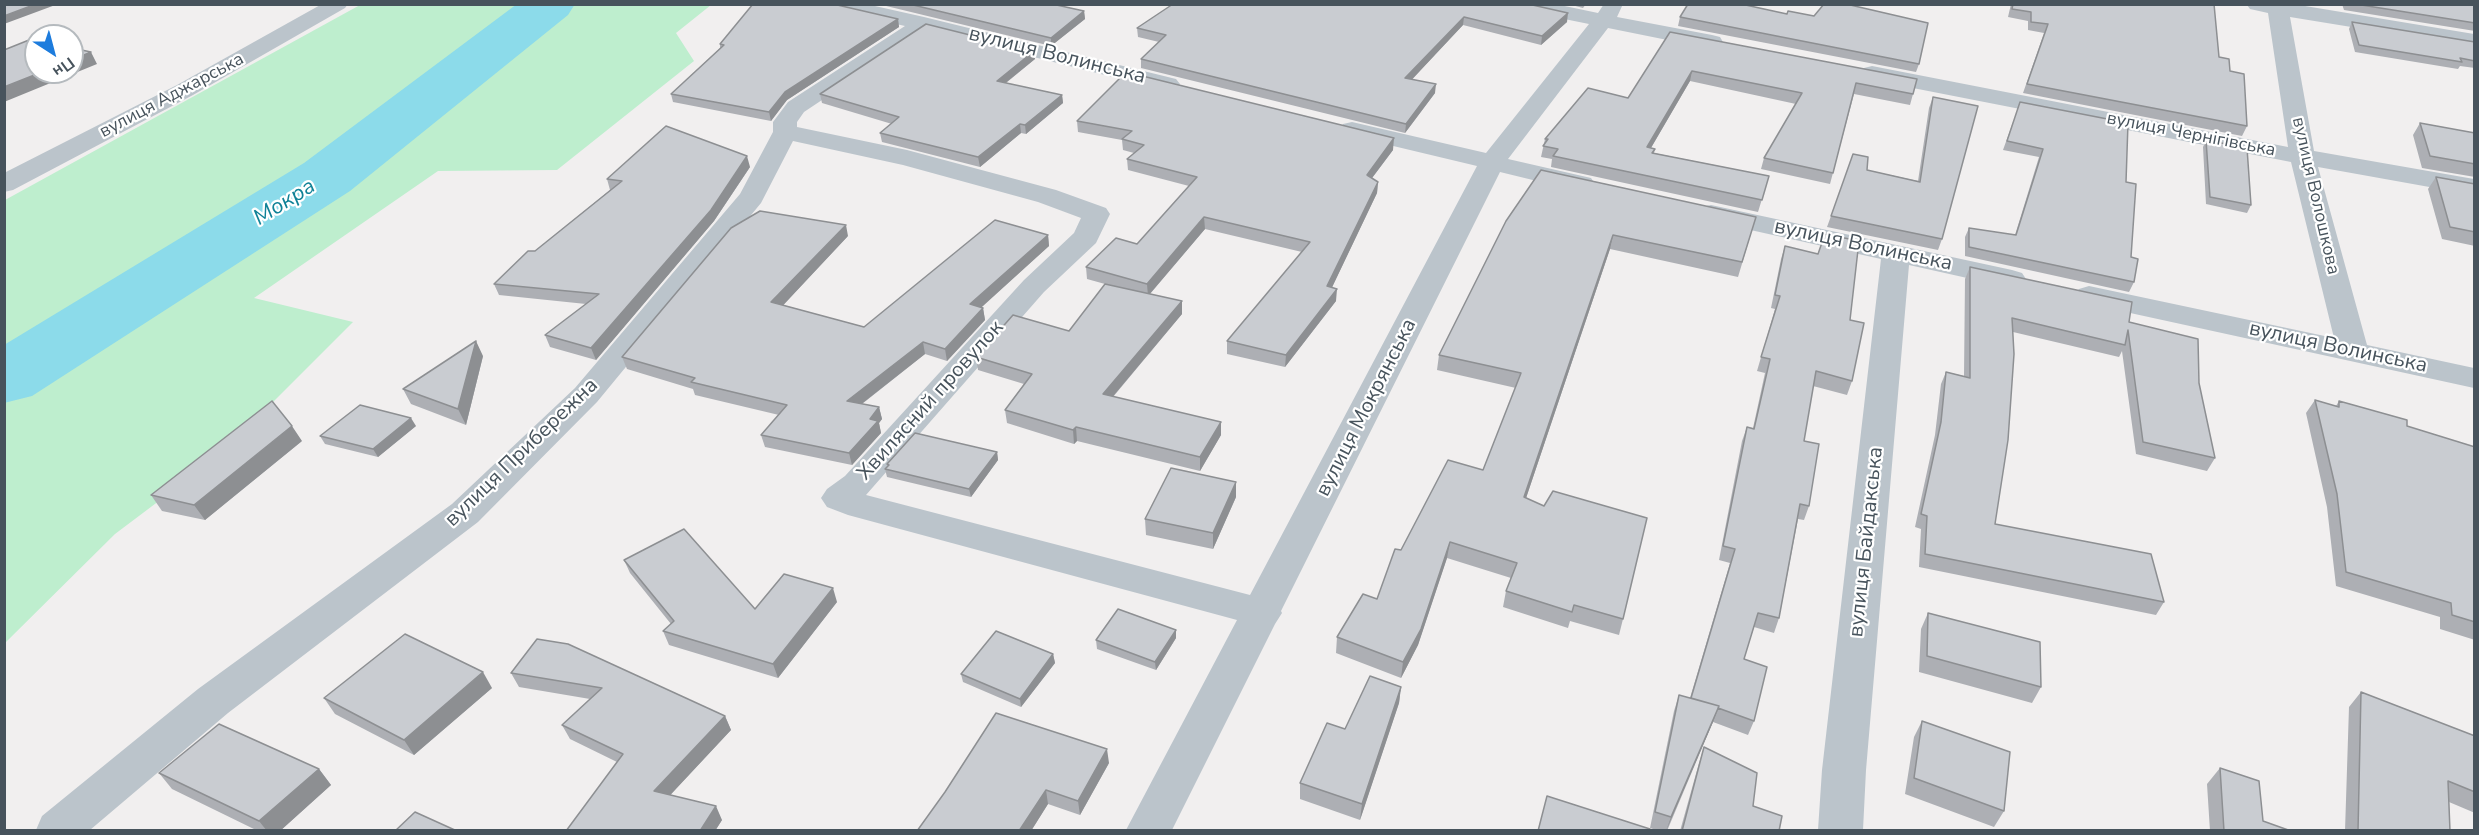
<!DOCTYPE html>
<html>
<head>
<meta charset="utf-8">
<style>
  body { margin:0 }
  #map { position:relative; width:2479px; height:835px; overflow:hidden; background:#f1efef; font-family:"Nunito Sans",sans-serif }
  canvas { display:block }
  .frame { position:absolute; inset:0; border:6px solid #47535c; pointer-events:none }
  .north { position:absolute; left:24px; top:24px; width:60px; height:60px; box-sizing:border-box; background:#fff; border:2px solid #b5babe; border-radius:50%; rotate:144deg; font-size:16px; font-weight:700; line-height:24px; text-align:center; color:#47535c }
  .north::after { content:''; display:block; margin:auto; width:21px; height:27px; background:#1d7cdd; clip-path:polygon(50% 0,100% 100%,50% 72%,0 100%) }
</style>
</head>
<body>
<div id="map">
<canvas width="2479" height="835"></canvas>
<div class="frame"></div>
<div class="north">Пн</div>
</div>
<script>
const context = document.querySelector('canvas').getContext('2d');
context.lineJoin = 'round';
function fillPath(path, color) {
  context.fillStyle = color;
  context.fill(path, 'evenodd');
}
function poly(rows) {
  const path = new Path2D();
  for (const r of rows) {
    path.moveTo(r[0], r[1]);
    for (let i = 2; i < r.length; i += 2) path.lineTo(r[i], r[i + 1]);
  }
  return path;
}
function trace(path, color, width, dash) {
  context.strokeStyle = color;
  context.lineWidth = width;
  context.lineCap = dash ? 'butt' : 'round';
  context.setLineDash(dash || []);
  context.stroke(path);
}
function write(font, color, halo, rows, align = 'center') {
  context.font = font + ' "Nunito Sans",sans-serif';
  context.lineWidth = 4.5;
  context.setLineDash([]);
  context.textBaseline = 'middle';
  context.strokeStyle = halo;
  context.fillStyle = color;
  for (const [text, x, y, turn = 0] of rows) {
    context.save();
    context.translate(x, y);
    context.rotate((+turn || 0) * Math.PI / 180);
    context.textAlign = isNaN(turn) ? turn : align;
    if (halo) context.strokeText(text, 0, 0);
    context.fillText(text, 0, 0);
    context.restore();
  }
}
fillPath(poly([
  [360,5,711,5,676,33,694,61,557,170,438,171,254,298,353,322,220,455,115,534,5,643,5,200]
]), '#beeece');
fillPath(poly([
  [517,4,575,4,568,15,350,191,32,396,4,403,4,345,304,163,517,4]
]), '#8cdbea');
fillPath(poly([
  [322,4,348,4,345,8,193,95,13,190,4,192,4,173,177,85,322,4],
  [823,4,866,4,924,17,1176,79,1180,84,1176,89,1168,91,927,30,804,112,797,122,797,127,907,150,1056,190,1106,208,1110,214,1096,243,1044,292,866,495,1250,595,1477,166,1343,134,1340,129,1343,124,1352,122,1486,153,1589,24,1520,10,1513,8,1510,4,1555,4,1598,13,1604,4,1623,4,1617,17,1712,35,1720,37,1723,42,1720,47,1712,49,1608,28,1508,159,1591,178,1595,184,1591,190,1582,192,1500,172,1281,611,1282,613,1275,624,1172,830,1126,830,1237,620,848,515,827,507,821,498,827,489,845,476,1024,280,1074,233,1081,218,1038,202,903,165,793,141,761,203,597,402,478,522,228,713,90,830,36,830,42,816,198,689,452,504,575,388,740,194,773,132,773,122,788,102,905,26,826,8,823,4],
  [2293,4,2474,34,2474,47,2290,17,2314,151,2474,179,2474,195,2318,167,2367,345,2474,368,2474,388,2089,304,2079,301,2074,295,2079,289,2089,286,2334,338,2291,162,1872,80,1864,78,1861,73,1864,68,1872,66,2288,147,2268,13,2250,9,2247,5,2293,4],
  [1711,205,2012,270,2022,273,2026,279,2022,285,2012,288,1909,265,1866,770,1863,830,1818,830,1822,770,1881,259,1701,219,1697,213,1701,207,1711,205]
]), '#bbc4cb');
fillPath(poly([
  [878,4,1052,4,1084,11,1085,19,1051,46],
  [1528,4,1567,22,1541,45,1463,25,1412,79,1435,93,1405,133,1141,68,1141,59,1159,42,1138,37,1137,28],
  [1568,4,1586,4,1583,8],
  [2011,4,2214,4,2219,57,2230,71,2247,126,2242,136,2023,93,2044,33,2028,30,2028,21,2008,17],
  [2342,4,2475,4,2475,31,2344,10],
  [1680,17,1919,64,1916,72,1678,26],
  [898,19,899,27,787,100,771,121,673,102,671,94,720,48,720,44],
  [2352,22,2475,42,2475,68,2460,66,2458,69,2355,52,2349,29],
  [1670,32,1913,94,1910,105,1854,94,1830,184,1761,169,1764,158,1796,104,1690,81,1651,148,1655,149,1654,153,1769,176,1758,212,1551,167,1552,159,1541,157,1545,139,1628,98],
  [1034,51,1035,59,1006,83,1062,95,1063,103,1026,134,1021,133,980,167,882,142,880,133,892,124,822,103,820,94],
  [1933,97,1942,239,1938,250,1827,227,1831,216,1867,170,1918,181,1929,108],
  [2017,111,2126,182,2131,257,2134,282,2129,292,1965,256,1965,237,1969,228,2015,235,2039,157,2003,150],
  [1077,121,1393,150,1372,178,1378,182,1377,193,1332,287,1336,301,1285,367,1227,354,1227,341,1302,252,1205,229,1150,294,1182,314,1113,397,1221,435,1200,471,1077,441,1074,444,1007,423,1005,410,1024,384,978,370,976,357,1069,331,1105,284,1087,279,1086,267,1137,244,1189,186,1128,170,1127,159,1134,153,1123,150,1122,140,1078,132],
  [2420,123,2475,133,2475,177,2422,168,2413,135],
  [2206,140,2251,205,2247,213,2206,204,2203,147],
  [750,167,714,221,596,360,550,347,545,335,586,304,499,295,494,284,610,190,607,179],
  [2436,177,2475,184,2475,246,2442,239,2428,189],
  [1756,217,1738,277,1610,249,1526,498,1623,619,1619,635,1570,621,1568,628,1503,607,1506,591,1511,578,1447,558,1418,645,1401,678,1336,653,1337,637,1377,599,1401,550,1483,470,1516,388,1437,370,1439,355,1506,221],
  [1048,235,1049,246,981,307,983,308,985,320,947,361,925,354,862,404,879,407,882,419,879,423,881,433,852,465,765,447,761,435,779,415,695,395,693,389,627,369,622,357,848,236,783,305,864,327],
  [1785,246,1850,320,1852,381,1847,395,1813,386,1804,441,1809,506,1804,520,1798,519,1779,618,1774,633,1754,627,1744,659,1754,721,1748,735,1713,722,1667,831,1659,831,1650,828,1674,711,1679,695,1690,698,1730,563,1719,560,1742,441,1747,427,1753,428,1765,373,1757,371,1775,309,1771,308,1781,259],
  [1970,267,2129,322,2199,383,2215,458,2207,471,2136,454,2122,351,2119,357,2013,332,1995,524,2164,602,2156,615,1919,567,1921,529,1915,527,1935,435,1941,384,1946,372,1964,376,1965,279],
  [483,356,466,425,411,404,403,389],
  [2315,400,2336,406,2339,401,2407,426,2475,447,2475,640,2440,629,2440,617,2336,586,2327,507,2306,413],
  [416,426,378,457,325,444,320,436],
  [302,441,205,520,162,511,151,495],
  [997,452,998,460,971,497,887,477,885,469,887,467,887,464],
  [1236,497,1213,549,1146,535,1145,519],
  [624,560,755,609,837,602,778,678,669,645,663,631,671,624,630,573],
  [1928,613,2041,687,2032,703,1919,672,1921,629],
  [1176,630,1176,638,1156,670,1097,649,1096,640],
  [537,639,725,716,731,730,670,795,722,820,715,831,617,762,570,739,562,725,590,699,519,687,511,673],
  [1053,654,1055,663,1021,707,963,682,961,674],
  [1401,687,1399,703,1360,820,1300,799,1300,783,1345,729],
  [492,688,414,755,335,714,324,698],
  [2361,692,2475,736,2475,813,2449,802,2450,831,2345,831,2349,707],
  [1922,721,2004,811,1994,827,1905,794,1914,737],
  [1704,747,1753,806,1779,831,1680,831,1699,763],
  [1109,763,1080,815,1048,804,1031,831,917,831],
  [2220,768,2263,821,2291,831,2210,831,2207,784],
  [319,769,331,785,280,831,258,831,172,789,159,773]
]), '#adafb4');
fillPath(poly([
  [36,4,58,4,4,24,4,16],
  [1084,11,1085,19,1051,46,1051,38],
  [1568,13,1567,22,1541,45,1542,36],
  [1464,17,1463,25,1405,87,1405,78],
  [898,19,899,27,787,100,771,121,769,112,785,92],
  [1034,51,1035,59,998,89,997,81],
  [91,52,97,64,4,102,4,87,42,72,72,72,72,60],
  [1692,71,1690,81,1645,158,1647,147],
  [1436,84,1435,93,1405,133,1406,124],
  [1062,95,1063,103,1026,134,1025,125],
  [1020,124,1021,133,980,167,978,157],
  [1394,138,1393,150,1366,186,1367,175],
  [747,156,750,167,714,221,596,360,591,348],
  [1378,182,1377,193,1327,298,1327,286],
  [1204,217,1205,229,1148,296,1147,284],
  [846,225,848,236,775,314,771,302],
  [1048,235,1049,246,972,316,970,304],
  [1613,235,1610,249,1521,513,1524,497],
  [1337,289,1336,301,1285,367,1286,355],
  [1182,301,1182,314,1104,407,1103,394],
  [983,308,985,320,947,361,945,349],
  [476,341,483,356,466,425,458,409],
  [923,342,925,354,850,413,847,401],
  [879,407,882,419,879,423,881,433,852,465,849,453,870,419],
  [411,418,416,426,378,457,373,449],
  [1221,422,1221,435,1200,471,1200,457],
  [292,426,302,441,205,520,194,505],
  [1076,427,1077,441,1074,444,1073,430],
  [997,452,998,460,971,497,969,489],
  [1236,482,1236,497,1213,549,1213,533],
  [1450,542,1447,558,1418,645,1401,678,1403,662],
  [833,588,837,602,778,678,773,664],
  [1176,630,1176,638,1156,670,1155,662],
  [1053,654,1055,663,1021,707,1020,699],
  [483,672,492,688,414,755,404,740],
  [1401,687,1399,703,1360,820,1362,804],
  [1719,706,1713,722,1666,831,1671,817],
  [725,716,731,730,661,805,654,791],
  [1107,749,1109,763,1080,815,1078,801],
  [319,769,331,785,280,831,267,831,259,821],
  [1046,790,1048,804,1031,831,1019,831],
  [716,806,722,820,715,831,700,831]
]), '#8d8f92');
const building = poly([
  [4,4,36,4,4,16,4,4],
  [753,4,833,4,898,19,785,92,769,112,671,94,724,45,720,44,753,4],
  [909,4,1052,4,1084,11,1051,38,909,4],
  [1173,4,1528,4,1568,13,1542,36,1464,17,1405,78,1436,84,1406,124,1141,59,1166,35,1137,28,1173,4],
  [1688,4,1741,4,1787,14,1788,11,1814,16,1824,4,1846,4,1928,23,1919,64,1680,17,1688,4],
  [2013,4,2214,4,2219,57,2229,59,2230,71,2244,74,2247,126,2027,84,2048,24,2031,22,2031,12,2012,9,2013,4],
  [2355,4,2475,4,2475,23,2355,4],
  [2352,22,2475,42,2475,61,2460,58,2462,62,2359,45,2352,22],
  [926,24,1034,51,997,81,1062,95,1025,125,1020,124,978,157,880,133,899,117,820,94,926,24],
  [1670,32,1917,79,1913,94,1856,83,1833,173,1764,158,1802,93,1692,71,1647,147,1655,149,1652,153,1769,176,1762,200,1553,156,1558,149,1543,146,1548,139,1545,139,1588,88,1628,98,1670,32],
  [34,38,36,39,36,72,42,72,4,87,4,50,34,38],
  [72,48,91,52,72,60,72,48],
  [1126,72,1394,138,1367,175,1378,182,1327,286,1337,289,1286,355,1227,341,1310,242,1204,217,1147,284,1086,267,1116,238,1137,244,1197,177,1127,159,1144,145,1122,139,1132,131,1077,121,1126,72],
  [1933,97,1978,106,1942,239,1831,216,1853,154,1868,157,1867,170,1920,182,1933,97],
  [2020,102,2128,123,2126,182,2136,184,2131,257,2138,259,2134,282,1969,247,1969,228,2016,235,2043,149,2007,141,2020,102],
  [2420,123,2475,133,2475,164,2430,156,2420,123],
  [666,126,747,156,711,210,591,348,545,335,599,294,494,284,528,251,535,251,622,181,607,179,666,126],
  [2206,140,2247,148,2251,205,2210,197,2206,140],
  [1541,170,1756,217,1742,262,1613,235,1524,497,1544,506,1553,491,1647,518,1623,619,1574,605,1572,612,1506,591,1517,563,1450,542,1421,629,1403,662,1337,637,1363,594,1377,599,1395,549,1401,550,1448,460,1483,470,1521,373,1439,355,1506,221,1541,170],
  [2436,177,2475,184,2475,232,2450,227,2436,177],
  [760,211,846,225,771,302,864,327,995,220,1048,235,970,304,983,308,945,349,923,342,847,401,879,407,870,419,878,421,849,453,761,435,787,405,691,382,695,378,622,357,731,228,760,211],
  [1825,234,1859,241,1850,320,1864,323,1852,381,1816,371,1804,441,1819,444,1809,506,1800,504,1779,618,1758,613,1744,659,1767,667,1754,721,1718,708,1719,706,1691,698,1735,549,1723,546,1747,427,1754,429,1770,359,1761,357,1780,296,1775,295,1785,246,1818,254,1825,234],
  [1970,267,2132,302,2129,322,2198,339,2199,383,2215,458,2143,442,2128,330,2125,345,2012,318,2014,354,2008,440,1995,524,2151,554,2164,602,1925,554,1927,516,1921,514,1941,422,1946,372,1970,378,1970,267],
  [1105,284,1182,301,1103,394,1221,422,1200,457,1076,427,1073,430,1005,410,1032,374,976,357,1013,315,1069,331,1105,284],
  [476,341,458,409,403,389,476,341],
  [2315,400,2339,407,2339,401,2407,420,2407,426,2475,447,2475,622,2452,615,2451,603,2346,572,2337,494,2315,400],
  [272,401,292,426,194,505,151,495,272,401],
  [360,405,411,418,373,449,320,436,360,405],
  [915,433,997,452,969,489,885,469,889,465,887,464,915,433],
  [1171,468,1236,482,1213,533,1145,519,1171,468],
  [684,529,755,609,784,574,833,588,773,664,663,631,674,621,624,560,684,529],
  [1118,609,1176,630,1155,662,1096,640,1118,609],
  [1928,613,2040,642,2041,687,1927,656,1928,613],
  [996,631,1053,654,1020,699,961,674,996,631],
  [405,634,483,672,404,740,324,698,405,634],
  [537,639,568,644,725,716,654,791,716,806,700,831,566,831,623,754,562,725,602,688,511,673,537,639],
  [1370,676,1401,687,1362,804,1300,783,1327,723,1345,729,1370,676],
  [2361,692,2475,736,2475,792,2448,781,2450,831,2358,831,2361,692],
  [1679,695,1719,706,1671,817,1655,812,1679,695],
  [996,713,1107,749,1078,801,1046,790,1019,831,917,831,945,792,996,713],
  [1922,721,2010,752,2004,811,1914,778,1922,721],
  [219,724,319,769,259,821,159,773,219,724],
  [1704,747,1757,773,1753,806,1782,816,1779,831,1682,831,1704,747],
  [2220,768,2259,781,2263,821,2291,831,2224,831,2220,768],
  [1547,796,1650,829,1649,831,1538,831,1547,796],
  [415,812,457,831,395,831,415,812]
]);
fillPath(building, '#c9ccd1');
trace(building, '#8d8f92', 1.5);
write('18px', '#47535c', '#fff', [
  ["вулиця Аджарська",172,96,-28],
  ["вулиця Чернігівська",2191,135,11],
  ["вулиця Волошкова",2315,196,77]
]);
write('21px', '#47535c', '#fff', [
  ["вулиця Волинська",1057,56,14],
  ["вулиця Волинська",1863,246,12],
  ["вулиця Волинська",2338,348,12],
  ["Хвилясний провулок",931,401,-48],
  ["вулиця Мокрянська",1367,408,-63],
  ["вулиця Прибережна",522,453,-44],
  ["вулиця Байдакська",1867,542,-84]
]);
write('italic 22px', '#108297', '#fff', [
  ["Мокра",285,203,-32]
]);
</script>
</body>
</html>
